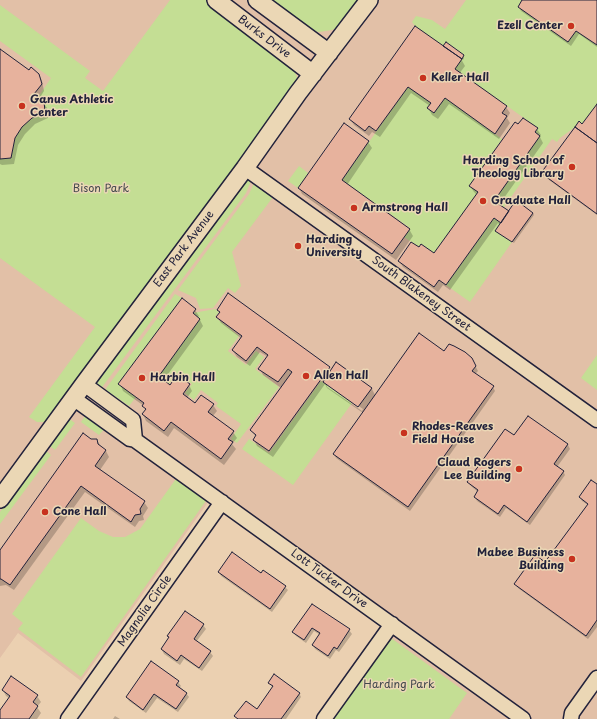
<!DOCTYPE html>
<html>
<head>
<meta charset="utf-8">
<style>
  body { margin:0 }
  canvas { display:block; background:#ebd0b1 }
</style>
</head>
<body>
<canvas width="597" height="719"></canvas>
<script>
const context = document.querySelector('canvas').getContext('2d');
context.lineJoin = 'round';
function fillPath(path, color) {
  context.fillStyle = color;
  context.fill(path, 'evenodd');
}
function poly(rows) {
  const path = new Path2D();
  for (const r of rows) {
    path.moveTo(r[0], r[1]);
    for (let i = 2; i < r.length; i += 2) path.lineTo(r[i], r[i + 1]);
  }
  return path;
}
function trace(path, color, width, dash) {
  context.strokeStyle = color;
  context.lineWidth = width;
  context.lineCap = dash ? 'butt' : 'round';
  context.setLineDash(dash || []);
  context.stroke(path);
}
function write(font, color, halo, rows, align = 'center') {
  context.font = font + ' "Playpen Sans",sans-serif';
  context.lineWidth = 3;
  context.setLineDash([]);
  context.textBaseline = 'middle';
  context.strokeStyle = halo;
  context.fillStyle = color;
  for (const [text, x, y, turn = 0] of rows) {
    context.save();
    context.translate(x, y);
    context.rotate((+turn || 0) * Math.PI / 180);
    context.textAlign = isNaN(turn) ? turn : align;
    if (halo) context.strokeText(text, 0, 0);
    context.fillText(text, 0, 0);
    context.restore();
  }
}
fillPath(poly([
  [0,0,597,0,597,719,330,719,397,623,216,491,81,681,18,633,0,658]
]), '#e2c0a7');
fillPath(poly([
  [170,0,207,0,287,58,292,66,297,77,296,87,50,417,44,422,37,422,29,417,95,327,0,258,0,159,11,158,15,138,22,127,32,118,45,112,44,101,38,97,51,78,0,41,0,5,90,71,85,78,103,91],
  [269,0,360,0,339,27,332,30,319,32,313,31],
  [466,0,522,0,518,7,568,42,576,31,597,45,597,104,582,124,579,122,575,127,560,138,557,142,552,139,504,207,494,201,540,136,535,132,538,128,455,69,464,55,446,42,443,46,415,26,412,22,416,16,432,20,445,29],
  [408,87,431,103,427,108,434,113,445,98,502,139,469,186,478,192,434,253,421,244,419,247,404,237,410,228,342,180],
  [299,166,308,173,298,188,288,181],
  [248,179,251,181,246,193,100,390,97,384,99,378,163,294],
  [254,183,273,197,232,252,241,286,235,293,228,288,213,308,200,309,196,298,178,290,249,194],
  [494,218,501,223,496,231,512,242,470,302,446,285],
  [175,294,182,298,119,384,136,397,129,406,107,391,106,389,107,387],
  [215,309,219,312,215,317,239,336,228,351,246,365,256,351,264,357,255,369,279,387,237,443,231,439,241,424,216,406,218,403,201,390,194,400,185,393,192,384,177,373,169,384,159,376,200,319,193,313],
  [597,355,597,390,581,378],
  [321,381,352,403,293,485,242,449,249,439,269,453],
  [87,413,106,427,99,435,81,422],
  [68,418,75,423,55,450,48,445],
  [45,450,51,455,0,524,0,512],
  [178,476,208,498,81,677,18,629,23,623,12,614,81,518,99,531,113,537,125,537,140,529],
  [391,638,467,693,449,719,334,719]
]), '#c4de94');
fillPath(poly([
  [524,0,597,0,597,47,579,34,571,46,521,11,519,7],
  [443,47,463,56,464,58,463,60,460,57,465,66,459,74,506,107,510,113,507,118,510,123,499,139,449,104,438,119,432,115,428,108,430,106,411,93,380,137,372,132,369,136,354,125,350,119],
  [0,50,29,72,39,74,42,81,44,91,39,99,43,102,47,108,48,118,35,124,25,134,18,145,14,164,2,165,0,164],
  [597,105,597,215,545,177,543,173,583,126],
  [523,119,537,129,541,135,540,137,543,143,499,205,509,212,533,213,534,215,514,243,498,232,500,225,498,223,450,290,443,285,438,292,403,267,399,261,419,248,434,255,477,195,474,192,470,186],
  [368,142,372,148,347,185,409,229,413,236,396,260,302,194,299,188],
  [195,310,199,316,197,318,200,320,203,326,163,381,170,386,189,385,192,391,187,398,195,404,213,405,217,411,212,417,233,432,237,438,232,444,236,449,224,465,174,428,168,437,146,421,143,414,146,410,144,406,123,391,120,384],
  [218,310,329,368,331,371,337,364,372,389,375,395,444,352,471,358,478,371,475,374,493,387,495,391,410,511,336,458,334,454,363,413,327,388,325,384,273,457,257,446,254,440,256,437,251,430,281,388,263,375,260,369,268,357,260,352,250,366,237,357,233,351,242,339,221,323,217,317,220,313],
  [327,384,363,409,362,411,327,387],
  [528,417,568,445,570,449,557,467,563,471,565,475,530,525,506,508,500,517,477,501,475,497,478,492,471,486,468,482,514,437],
  [91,440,97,440,101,447,106,451,109,457,100,470,144,502,148,508,143,516,144,520,139,521,135,527,85,492,14,590,6,585,0,586,0,551],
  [597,485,597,627,588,639,518,588,515,584,545,564,588,505,582,501,580,497],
  [219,572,261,574,285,587,288,590,272,612,221,576],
  [312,605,349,630,352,634,339,652,336,650,330,659,315,649,313,645,320,635,314,631,306,643,296,636,293,632],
  [203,625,206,629,196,642,210,652,213,656,202,671,184,659,180,665,164,654,162,650],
  [151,663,178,682,181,686,179,688,186,693,189,697,178,712,157,698,146,713,129,701,127,697],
  [269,683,299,693,301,697,286,719,237,719,236,716,257,710,273,688],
  [3,690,37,696,41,702,37,707,41,713,37,719,0,719,0,712,9,698,6,696],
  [115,716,120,719,113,719]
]), '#0003');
const building = poly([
  [522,0,597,0,597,45,576,31,568,42,518,7,522,0],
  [415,26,462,59,455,69,507,106,502,113,507,116,495,134,445,98,434,113,427,108,431,103,408,87,376,131,369,126,365,131,349,119,415,26],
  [446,42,464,55,462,59,443,46,446,42],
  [0,49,29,70,31,67,39,74,42,84,34,94,44,101,45,112,32,118,22,127,15,138,11,158,0,159,0,49],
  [597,104,597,143,575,127,579,121,582,124,597,104],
  [523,118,538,128,535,132,540,136,494,201,509,211,501,223,494,218,446,285,439,280,434,287,398,261,411,242,419,247,421,244,434,253,478,192,469,186,515,122,518,124,523,118],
  [344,123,369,141,342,180,410,229,392,254,298,188,344,123],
  [575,127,597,143,597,214,541,173,575,127],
  [516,200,533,213,512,242,495,231,516,200],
  [228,293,330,367,269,451,253,440,256,435,250,430,292,372,288,369,278,382,258,369,268,355,257,347,246,361,232,350,242,336,216,317,220,312,217,310,228,293],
  [182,298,196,309,193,313,200,319,159,376,170,385,177,375,190,384,183,394,195,403,201,395,214,404,208,412,234,431,228,439,233,442,221,459,171,422,164,431,142,414,146,409,142,406,144,403,118,384,182,298],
  [419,333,444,351,449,344,454,346,465,352,472,358,476,366,472,371,494,386,408,507,333,454,419,333],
  [336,362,372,388,358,407,323,382,336,362],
  [528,416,568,444,554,464,564,471,527,522,504,505,498,514,474,497,478,490,467,482,505,429,514,435,528,416],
  [83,433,91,439,97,439,98,444,106,450,95,466,145,501,140,509,141,514,135,515,131,522,81,486,10,585,1,579,0,579,0,550,83,433],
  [591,480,597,484,597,620,586,636,514,584,535,555,545,562,588,504,579,497,591,480],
  [232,552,261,573,263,570,286,586,270,609,218,572,232,552],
  [312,604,350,629,337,649,334,647,328,656,312,645,320,633,312,628,304,640,292,632,312,604],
  [185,611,204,624,194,639,211,651,199,668,181,655,177,661,161,649,169,637,167,636,185,611],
  [151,661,179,681,176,685,187,693,176,709,154,694,143,710,126,697,151,661],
  [274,674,300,693,281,719,238,719,234,716,246,701,257,709,273,686,268,683,274,674],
  [11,676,38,695,33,702,38,706,29,719,0,719,0,710,10,696,2,690,11,676]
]);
fillPath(building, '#e7b29d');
trace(building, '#22223b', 1);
const minor = poly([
  [245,168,597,420],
  [84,384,133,420,135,440],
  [73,398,130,439,135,440,523,719],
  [68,719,222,502],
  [324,719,392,624],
  [571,719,572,713,597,678]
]);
const tertiary = poly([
  [216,0,313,74],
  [257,0,329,53],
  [0,499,84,384,245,168,298,93,369,0]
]);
trace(minor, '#22223b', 17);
trace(tertiary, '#22223b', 20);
trace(minor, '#ebd7b5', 14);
trace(tertiary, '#ebd7b5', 17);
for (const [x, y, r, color] of [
  [571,26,4,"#c8321e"],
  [423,78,4,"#c8321e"],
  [22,106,4,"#c8321e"],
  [572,167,4,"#c8321e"],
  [483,201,4,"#c8321e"],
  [354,208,4,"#c8321e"],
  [298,246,4,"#c8321e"],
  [306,376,4,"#c8321e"],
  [142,378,4,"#c8321e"],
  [404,433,4,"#c8321e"],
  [519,469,4,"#c8321e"],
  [45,512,4,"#c8321e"],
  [572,559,4,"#c8321e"]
]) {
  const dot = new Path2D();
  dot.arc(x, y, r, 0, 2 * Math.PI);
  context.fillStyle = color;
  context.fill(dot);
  trace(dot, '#ebd7b5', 1.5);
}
write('bold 11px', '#22223b', '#ebd7b5', [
  ["Ezell Center",563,26,"right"],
  ["Keller Hall",431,78],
  ["Ganus Athletic",30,100],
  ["Center",30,113],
  ["Harding School of",564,161,"right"],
  ["Theology Library",564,174,"right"],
  ["Graduate Hall",491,201],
  ["Armstrong Hall",362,208],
  ["Harding",306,240],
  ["University",306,253],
  ["Allen Hall",314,376],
  ["Harbin Hall",150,378],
  ["Rhodes-Reaves",412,427],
  ["Field House",412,440],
  ["Claud Rogers",511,463,"right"],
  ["Lee Building",511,476,"right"],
  ["Cone Hall",53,512],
  ["Mabee Business",564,553,"right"],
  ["Building",564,566,"right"]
], 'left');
write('11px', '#22223b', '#ebd7b5', [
  ["Burks Drive",264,37,37],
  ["East Park Avenue",184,249,-53],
  ["South Blakeney Street",421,294,36],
  ["Lott Tucker Drive",329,579,36],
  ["Magnolia Circle",145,611,-55]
]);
write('11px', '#42484d', '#ebd7b5', [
  ["Bison Park",101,189],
  ["Harding Park",399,685]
]);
</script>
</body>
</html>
